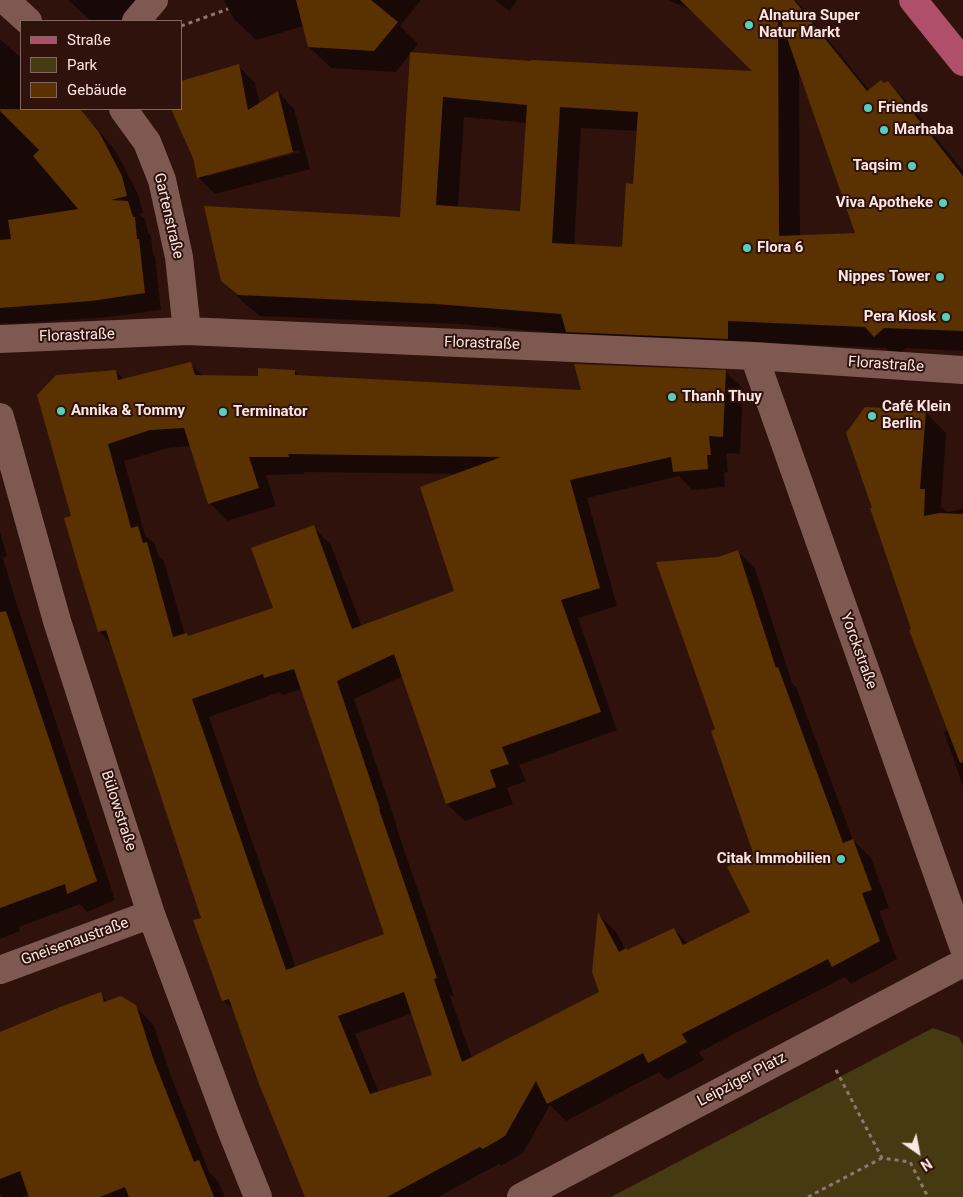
<!DOCTYPE html>
<html>
<head>
<meta charset="utf-8">
<style>
  body { margin:0 }
  #map { position:relative; width:963px; height:1197px; overflow:hidden; background:#2f120c; font-family:Roboto,sans-serif }
  canvas { display:block }
  .legend { position:absolute; left:20px; top:20px; width:162px; height:90px; box-sizing:border-box; background:#2f120c; border:1px solid #816762; margin:0; padding:6px 9px; list-style:none; font-size:15px; color:#fce6e2 }
  .legend li { display:flex; align-items:center; gap:10px; height:25px }
  .legend b { width:25px; border:1px solid #816762 }
  .north { position:absolute; left:893px; top:1127px; width:50px; height:50px; -webkit-text-stroke:4px #2f120c; paint-order:stroke; rotate:147deg; font-size:14px; font-weight:700; line-height:20px; text-align:center; color:#fce6e2 }
  .north::after { content:''; display:block; margin:auto; width:18px; height:22px; background:#fce6e2; clip-path:polygon(50% 0,100% 100%,50% 72%,0 100%) }
</style>
</head>
<body>
<div id="map">
<canvas width="963" height="1197"></canvas>
<ul class="legend">
<li><b style="height:6px;background:#b04f69"></b>Straße</li>
<li><b style="height:14px;background:#463a13"></b>Park</li>
<li><b style="height:14px;background:#5a3101"></b>Gebäude</li>
</ul>
<div class="north">N</div>
</div>
<script>
const context = document.querySelector('canvas').getContext('2d');
context.lineJoin = 'round';
function fillPath(path, color) {
  context.fillStyle = color;
  context.fill(path, 'evenodd');
}
function poly(rows) {
  const path = new Path2D();
  for (const r of rows) {
    path.moveTo(r[0], r[1]);
    for (let i = 2; i < r.length; i += 2) path.lineTo(r[i], r[i + 1]);
  }
  return path;
}
function trace(path, color, width, dash) {
  context.strokeStyle = color;
  context.lineWidth = width;
  context.lineCap = dash ? 'butt' : 'round';
  context.setLineDash(dash || []);
  context.stroke(path);
}
function write(font, color, halo, rows, align = 'center') {
  context.font = font + ' Roboto,sans-serif';
  context.lineWidth = 4;
  context.setLineDash([]);
  context.textBaseline = 'middle';
  context.strokeStyle = halo;
  context.fillStyle = color;
  for (const [text, x, y, turn = 0] of rows) {
    context.save();
    context.translate(x, y);
    context.rotate((+turn || 0) * Math.PI / 180);
    context.textAlign = isNaN(turn) ? turn : align;
    if (halo) context.strokeText(text, 0, 0);
    context.fillText(text, 0, 0);
    context.restore();
  }
}
fillPath(poly([
  [933,1028,959,1037,963,1045,963,1197,611,1197]
]), '#463a13');
fillPath(poly([
  [68,0,162,0,147,21,91,21],
  [224,0,421,0,400,26,418,44,396,72,331,68,309,47,304,26,256,40,234,19],
  [495,0,517,0,509,11],
  [668,0,796,0,870,91,888,82,909,104,963,171,963,351,906,348,896,357,886,348,749,342,748,360,589,353,569,334,458,324,260,316,244,303,223,281,401,219,411,53,584,67,755,72,691,10],
  [799,69,857,234,800,236],
  [464,117,527,123,521,212,458,208],
  [581,128,638,131,634,185,623,249,574,246],
  [0,39,21,58,21,109,75,109,75,113,80,111,97,128,115,150,138,194,143,213,139,214,145,219,148,233,151,236,153,255,155,257,161,310,108,317,8,324,7,323,0,324],
  [238,66,255,83,260,104,278,92,294,109,310,169,215,194,198,177,194,158,178,121,170,109,181,109],
  [299,150,300,152,208,176,208,173],
  [190,364,203,376,259,377,295,371,300,377,582,391,726,372,743,389,740,454,726,453,728,472,724,473,725,487,692,490,679,476,587,498,617,606,578,618,617,730,519,765,526,781,507,788,513,804,465,821,447,804,403,676,354,699,397,826,396,826,454,996,450,996,472,1058,601,992,599,915,616,932,627,952,674,929,688,944,752,912,755,853,717,730,718,558,738,551,755,569,792,683,796,687,853,840,871,858,889,908,879,911,897,959,851,984,845,977,699,1052,704,1060,667,1080,659,1072,566,1121,550,1105,523,1153,501,1166,499,1164,438,1197,306,1197,235,1011,223,1000,202,918,111,644,100,632,72,517,116,371,124,380],
  [191,446,210,503,227,521,276,506,266,475,305,474,304,472,459,474,456,592,362,627,331,545,313,527,274,609,190,637,187,634,185,635,164,561,158,555,155,545,145,535,124,461,168,448],
  [302,689,386,935,296,968,209,717,280,692,283,695],
  [413,1013,434,1076,379,1093,355,1034],
  [925,412,946,433,941,507,947,512,963,509,963,786,944,732,949,730,913,630,872,509],
  [0,532,7,556,3,558,17,605,115,900,87,912,80,904,19,927,20,931,0,939],
  [100,994,108,1002,135,1006,154,1026,172,1079,209,1172,218,1181,225,1197,31,1197,29,1194,21,1197,3,1197,0,1194,0,1033]
]), '#0007');
fillPath(poly([
  [296,0,371,0,398,22,374,51,308,47],
  [680,0,794,0,867,91,881,80,884,83,888,81,963,176,963,331,884,328,874,337,865,327,728,321,728,339,566,332,561,314,436,304,238,295,221,281,204,206,400,217,410,52,531,61,531,60,752,71],
  [778,12,855,233,779,236],
  [443,97,527,105,520,211,436,205],
  [560,107,638,112,633,184,626,183,622,247,552,243],
  [239,64,248,110,278,91,293,152,197,178,193,158,171,109,181,109,181,81],
  [0,109,80,109,99,132,122,176,127,196,111,200,128,201,133,217,135,217,137,239,139,239,145,293,91,301,0,308,0,240,11,239,8,220,78,209,33,156,39,150,0,111],
  [191,362,195,375,258,376,258,368,295,370,295,375,581,390,574,364,726,370,723,437,709,436,711,455,707,455,708,469,673,472,671,457,570,480,600,588,561,600,601,712,502,747,509,764,490,770,496,787,446,804,394,654,337,681,380,809,379,809,437,978,434,979,462,1062,599,992,592,972,598,912,619,952,626,948,627,950,674,928,683,945,750,912,727,867,753,853,711,731,715,729,656,562,718,557,738,550,776,668,778,667,843,843,853,839,872,890,862,893,880,941,832,967,828,959,682,1034,687,1042,648,1063,643,1053,547,1104,536,1081,505,1136,483,1149,480,1147,387,1197,305,1197,259,1084,229,999,222,1001,193,920,201,918,106,630,98,632,77,563,64,518,71,516,37,395,56,375,116,370,118,380],
  [184,428,208,504,259,488,249,457,289,457,288,454,501,457,420,487,454,591,352,629,314,525,251,548,273,608,188,636,187,633,173,637,147,542,143,543,138,526,131,528,108,444,150,430],
  [294,669,384,934,286,970,192,699,263,674,264,678],
  [404,992,432,1075,370,1094,338,1016],
  [865,407,926,410,920,489,925,489,924,516,939,513,963,514,963,762,960,763,909,630,911,629,870,508,872,508,846,433],
  [6,611,97,881,67,894,65,884,0,908,0,612],
  [101,992,104,1002,121,996,136,1005,153,1058,194,1162,199,1160,214,1197,129,1197,125,1187,100,1197,29,1197,20,1171,0,1179,0,1032,60,1007]
]), '#5a3101');
trace(poly([
  [181,26,228,9],
  [836,1070,882,1158,910,1162,928,1197],
  [808,1197,882,1158]
]), '#907671', 3, [4, 4]);
trace(poly([
  [5,0,28,21],
  [136,21,154,0],
  [123,109,147,142,162,180,179,257,187,331],
  [0,339,187,331,754,356,963,370],
  [754,356,963,946],
  [0,417,57,621,151,914,230,1127,258,1197],
  [0,970,151,914],
  [521,1197,963,963]
]), '#7d5952', 28);
trace(poly([
  [913,0,963,62]
]), '#b04f69', 28);
for (const [x, y, r, color] of [
  [749,25,5,"#5acebd"],
  [868,108,5,"#5acebd"],
  [884,130,5,"#5acebd"],
  [912,166,5,"#5acebd"],
  [943,203,5,"#5acebd"],
  [747,248,5,"#5acebd"],
  [940,277,5,"#5acebd"],
  [946,317,5,"#5acebd"],
  [672,397,5,"#5acebd"],
  [61,411,5,"#5acebd"],
  [223,412,5,"#5acebd"],
  [872,416,5,"#5acebd"],
  [841,859,5,"#5acebd"]
]) {
  const dot = new Path2D();
  dot.arc(x, y, r, 0, 2 * Math.PI);
  context.fillStyle = color;
  context.fill(dot);
  trace(dot, '#2f120c', 2);
}
write('bold 15px', '#fce6e2', '#2f120c', [
  ["Alnatura Super",759,16],
  ["Natur Markt",759,33],
  ["Friends",878,108],
  ["Marhaba",894,130],
  ["Taqsim",902,166,"right"],
  ["Viva Apotheke",933,203,"right"],
  ["Flora 6",757,248],
  ["Nippes Tower",930,277,"right"],
  ["Pera Kiosk",936,317,"right"],
  ["Thanh Thuy",682,397],
  ["Café Klein",882,407],
  ["Berlin",882,424],
  ["Annika & Tommy",71,411],
  ["Terminator",233,412],
  ["Citak Immobilien",831,859,"right"]
], 'left');
write('15px', '#fce6e2', '#2f120c', [
  ["Gartenstraße",168,216,77],
  ["Florastraße",77,336,-2],
  ["Florastraße",482,344,2],
  ["Florastraße",886,365,4],
  ["Yorckstraße",858,651,70],
  ["Bülowstraße",118,811,72],
  ["Gneisenaustraße",75,942,-20],
  ["Leipziger Platz",742,1080,-28]
]);
</script>
</body>
</html>
